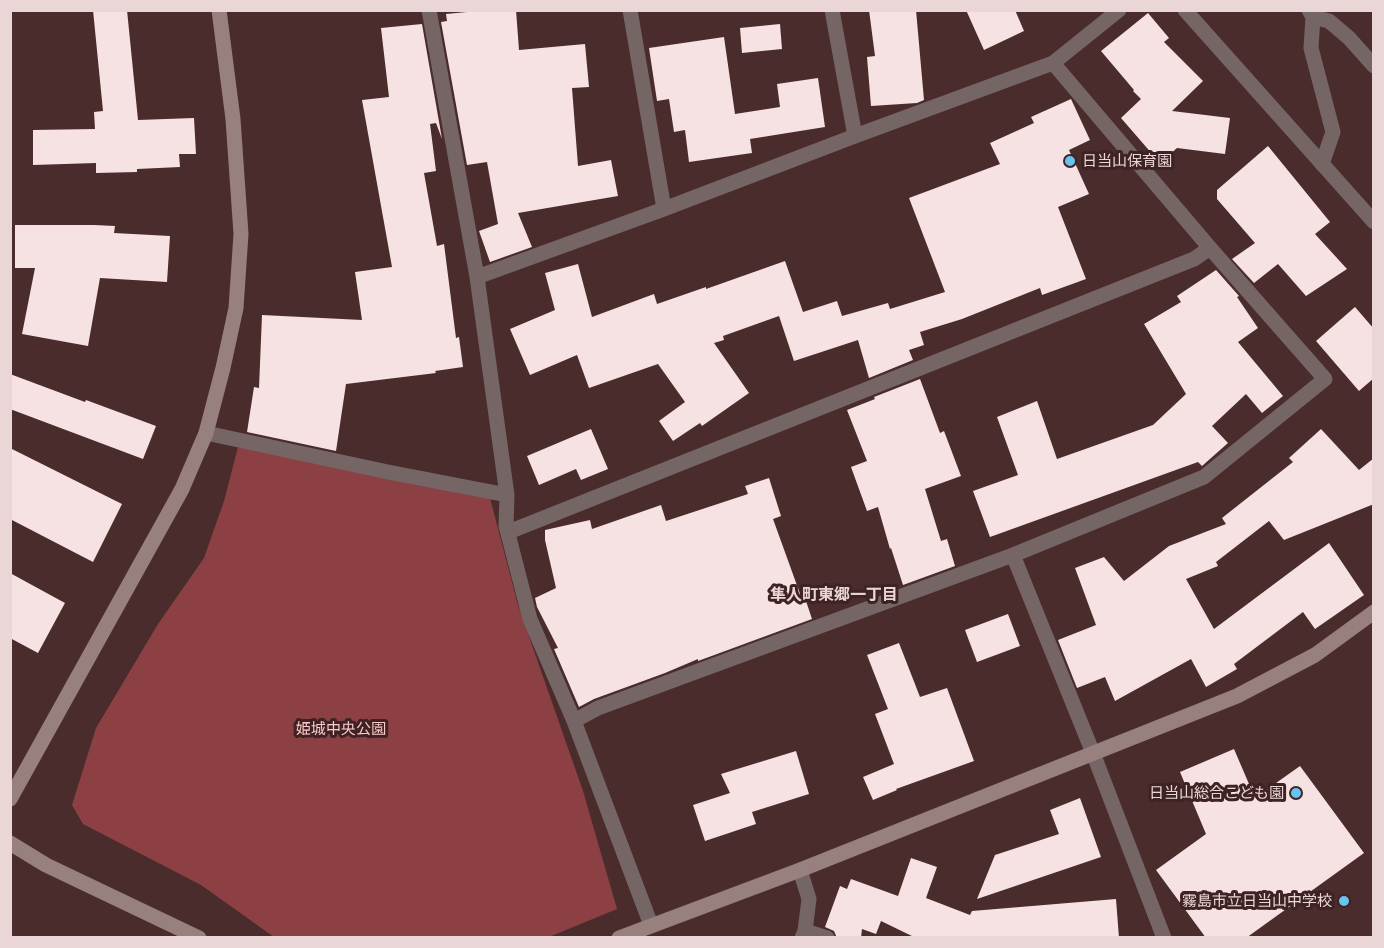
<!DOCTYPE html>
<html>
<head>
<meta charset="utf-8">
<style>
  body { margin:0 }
  #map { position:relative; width:1384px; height:948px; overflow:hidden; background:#4a2c2d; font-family:Inter,sans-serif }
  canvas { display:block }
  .frame { position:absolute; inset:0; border:12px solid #ead6d6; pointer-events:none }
</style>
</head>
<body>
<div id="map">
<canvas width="1384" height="948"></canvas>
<div class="frame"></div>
</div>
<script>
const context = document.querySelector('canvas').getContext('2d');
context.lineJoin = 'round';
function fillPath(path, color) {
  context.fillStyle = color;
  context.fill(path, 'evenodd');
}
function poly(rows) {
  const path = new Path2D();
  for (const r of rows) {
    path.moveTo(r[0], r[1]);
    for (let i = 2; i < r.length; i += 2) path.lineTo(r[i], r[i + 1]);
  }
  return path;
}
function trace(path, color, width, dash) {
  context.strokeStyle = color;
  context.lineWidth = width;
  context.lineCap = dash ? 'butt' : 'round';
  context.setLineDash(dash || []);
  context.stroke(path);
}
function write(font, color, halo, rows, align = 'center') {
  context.font = font + ' Inter,"Noto Sans JP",sans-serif';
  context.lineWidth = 6;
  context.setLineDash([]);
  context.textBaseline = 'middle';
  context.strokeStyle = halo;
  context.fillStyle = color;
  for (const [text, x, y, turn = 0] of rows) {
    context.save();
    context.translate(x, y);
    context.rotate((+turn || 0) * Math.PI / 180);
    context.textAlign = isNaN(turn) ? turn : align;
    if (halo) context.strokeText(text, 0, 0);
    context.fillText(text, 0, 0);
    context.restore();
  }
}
fillPath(poly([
  [238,447,490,498,518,605,583,791,617,909,549,937,274,937,201,885,83,824,72,805,96,728,158,624,204,558,224,501]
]), '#8c4043');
fillPath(poly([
  [93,10,127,10,138,120,194,118,196,154,179,154,180,167,137,169,137,172,96,173,96,163,33,165,33,130,95,129,94,112,103,111],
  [488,10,516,10,519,50,585,44,589,87,572,88,578,166,611,160,618,196,518,213,532,247,490,262,479,231,498,224,487,162,467,165,441,22,447,21,446,14],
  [869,10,916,10,924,100,917,103,871,106,867,57,875,56],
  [966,10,1015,10,1024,31,984,50],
  [1148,13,1169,38,1164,42,1203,81,1172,111,1230,118,1225,154,1177,148,1160,163,1121,118,1141,99,1133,91,1134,90,1101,51],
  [422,24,442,139,436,123,430,124,436,171,424,173,437,246,444,244,456,338,459,337,463,367,435,371,436,373,346,384,336,451,247,432,254,387,259,388,262,315,362,320,355,272,392,267,362,100,389,97,381,28],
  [780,24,782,49,742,53,740,28],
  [724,37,735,114,780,107,777,84,818,78,825,127,750,139,752,153,689,162,685,130,674,132,669,99,657,101,649,48],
  [1071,99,1090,140,1069,150,1089,194,1058,207,1086,279,1042,295,1040,288,962,319,920,332,924,345,909,350,913,360,869,378,858,340,794,361,779,316,723,336,724,340,714,343,749,393,702,426,700,423,673,441,659,421,685,402,658,364,589,388,577,355,530,375,510,329,555,310,545,273,578,264,592,317,654,294,657,304,706,287,706,289,785,261,803,312,837,301,842,316,888,303,890,309,945,292,909,198,1000,164,990,143,1034,123,1031,117],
  [1268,146,1330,222,1315,234,1347,269,1306,296,1278,264,1254,283,1232,259,1255,243,1217,199,1217,190],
  [15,225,94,225,115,226,114,233,170,236,167,282,100,278,88,346,22,334,35,268,15,268],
  [1216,270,1239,296,1237,297,1258,328,1238,342,1283,396,1262,413,1246,394,1212,426,1228,443,1202,466,1198,462,990,537,973,491,1018,475,997,417,1037,401,1057,459,1153,425,1186,394,1144,324,1181,302,1177,296],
  [1355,307,1374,329,1374,378,1359,391,1316,341],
  [10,374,85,402,86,400,156,426,143,459,10,409],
  [920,379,940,433,944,431,961,476,925,489,941,541,947,539,955,566,903,585,891,548,890,549,878,507,867,511,851,467,867,461,847,410,875,399,874,397],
  [591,429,608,469,581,480,576,469,539,485,527,456],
  [1321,429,1359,470,1374,458,1374,504,1284,540,1269,521,1216,562,1218,566,1186,579,1214,629,1329,543,1364,595,1315,629,1303,612,1234,664,1237,669,1206,687,1191,659,1115,701,1105,677,1077,688,1058,640,1096,625,1075,568,1104,557,1124,581,1169,546,1226,524,1222,518,1293,462,1289,458],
  [10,448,122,504,93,562,10,519],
  [769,478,781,516,773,519,803,602,806,601,812,619,698,661,698,659,665,673,594,699,579,707,554,649,558,648,537,607,535,598,556,588,545,540,545,530,590,520,592,529,661,505,666,521,748,494,745,486],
  [10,573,65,603,38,653,10,638],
  [1008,614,1020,646,977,662,965,630],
  [899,643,920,697,947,688,974,761,896,789,897,790,873,800,863,777,894,764,875,714,888,709,867,655],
  [1234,749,1255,798,1300,766,1364,853,1246,938,1206,938,1156,870,1206,834,1180,772],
  [796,751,809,794,752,812,756,824,705,841,693,805,730,793,721,774],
  [1080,798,1101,857,977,899,995,855,1059,834,1050,810],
  [911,858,937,867,926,898,970,915,972,911,1116,899,1119,938,916,938,881,921,876,934,862,929,861,938,837,938,834,931,825,927,840,886,847,889,851,879,898,896]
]), '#f6e2e2');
trace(poly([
  [1309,10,1313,17,1329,21,1349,38,1374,66],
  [1313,17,1311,48,1333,132,1322,164]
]), '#756565', 15);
trace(poly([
  [429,10,477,277],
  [630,10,664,209],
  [832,10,855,136],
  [1185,10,1374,222],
  [206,433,388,472,507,495],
  [506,526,511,531,1194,259,1210,248],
  [1013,555,1093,753,1164,938],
  [574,721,598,708,1013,555,1204,477,1325,379,1210,248,1053,63],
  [800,870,809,899,805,931,802,938],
  [651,925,574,721,530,619,506,526,507,495,477,277,664,209,855,136,1053,63,1119,10],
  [805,931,827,938]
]), '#756565', 15);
trace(poly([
  [10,799,182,489,206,433,223,368,236,308,241,234,233,119,219,10],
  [10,843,46,865,199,938],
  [619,938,800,870,1237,696,1315,655,1374,612]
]), '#98807f', 15);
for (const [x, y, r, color] of [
  [1070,161,6,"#66c4ef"],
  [1296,793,6,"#66c4ef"],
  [1344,901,6,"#66c4ef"]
]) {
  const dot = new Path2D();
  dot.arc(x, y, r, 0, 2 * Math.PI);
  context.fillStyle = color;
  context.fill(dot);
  trace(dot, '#3f2223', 2);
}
write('15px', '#ead6d6', '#3f2223', [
  ["日当山保育園",1082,161,"left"],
  ["日当山総合こども園",1284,793],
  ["霧島市立日当山中学校",1332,901]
], 'right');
write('15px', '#fac9c8', '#3f2223', [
  ["姫城中央公園",341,729]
]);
write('bold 16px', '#ead6d6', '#3f2223', [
  ["隼人町東郷一丁目",834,595]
]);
</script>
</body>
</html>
